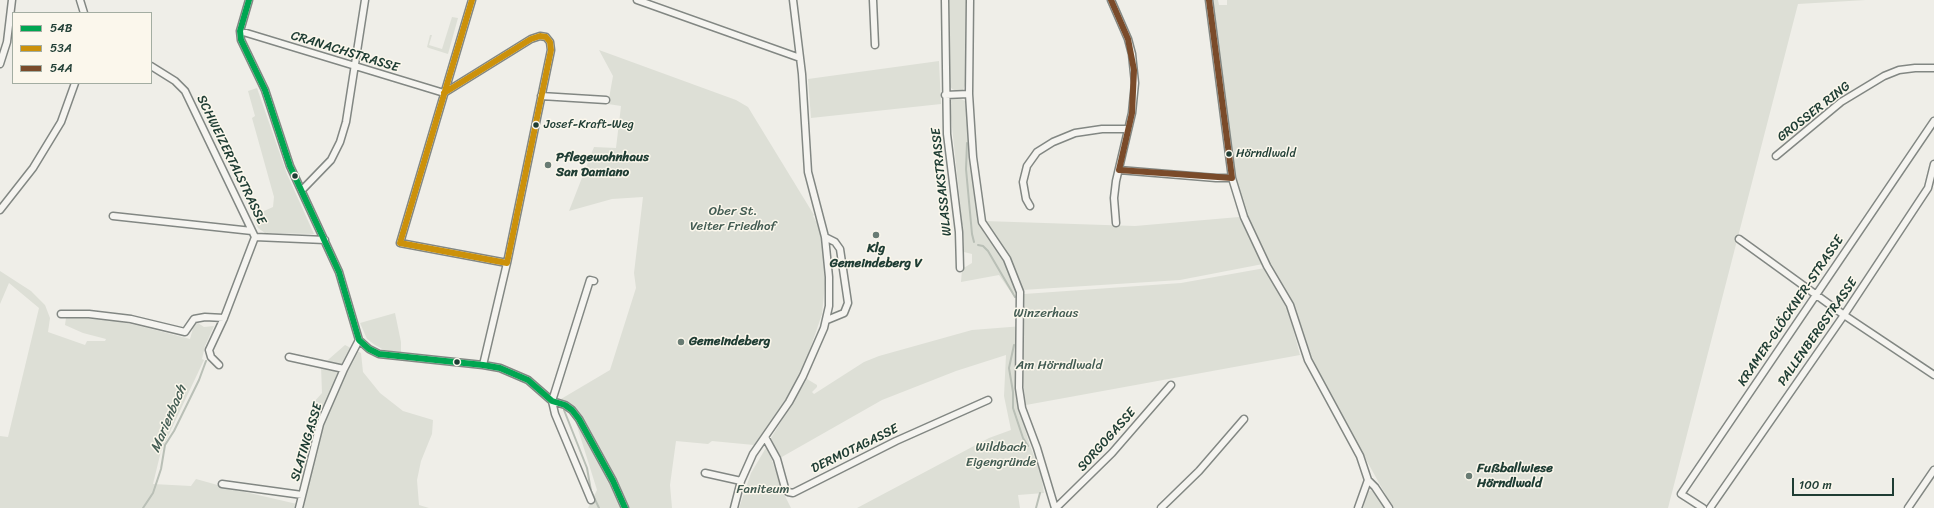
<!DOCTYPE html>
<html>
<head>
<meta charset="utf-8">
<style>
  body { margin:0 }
  #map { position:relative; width:1934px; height:508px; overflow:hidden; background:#efeee8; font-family:Sriracha,sans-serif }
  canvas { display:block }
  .legend { position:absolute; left:12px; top:12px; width:140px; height:72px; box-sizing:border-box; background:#fbf7ec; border:1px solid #a3ada2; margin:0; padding:5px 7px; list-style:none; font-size:12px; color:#1f3d34 }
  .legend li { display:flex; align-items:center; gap:8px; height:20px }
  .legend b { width:20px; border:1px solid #a3ada2 }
  .scale { position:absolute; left:1792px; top:478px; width:102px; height:18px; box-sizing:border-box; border:2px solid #1f3d34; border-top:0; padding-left:5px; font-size:12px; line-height:14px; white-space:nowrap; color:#1f3d34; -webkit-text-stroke:3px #fbf7ec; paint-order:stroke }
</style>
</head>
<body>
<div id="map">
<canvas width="1934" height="508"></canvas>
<ul class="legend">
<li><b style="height:5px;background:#00a651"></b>54B</li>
<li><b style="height:5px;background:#cc910a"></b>53A</li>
<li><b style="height:5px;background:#7a4b2a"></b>54A</li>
</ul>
<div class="scale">100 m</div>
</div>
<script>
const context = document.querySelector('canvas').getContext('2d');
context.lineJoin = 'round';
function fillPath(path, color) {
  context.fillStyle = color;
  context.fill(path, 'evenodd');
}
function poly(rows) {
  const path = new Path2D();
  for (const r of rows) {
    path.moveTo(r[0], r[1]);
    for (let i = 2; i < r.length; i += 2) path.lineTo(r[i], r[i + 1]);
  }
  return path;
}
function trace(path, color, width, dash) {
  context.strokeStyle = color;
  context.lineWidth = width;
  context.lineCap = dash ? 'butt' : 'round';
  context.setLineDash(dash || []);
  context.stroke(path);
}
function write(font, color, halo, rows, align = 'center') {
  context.font = font + ' Sriracha,sans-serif';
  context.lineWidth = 3;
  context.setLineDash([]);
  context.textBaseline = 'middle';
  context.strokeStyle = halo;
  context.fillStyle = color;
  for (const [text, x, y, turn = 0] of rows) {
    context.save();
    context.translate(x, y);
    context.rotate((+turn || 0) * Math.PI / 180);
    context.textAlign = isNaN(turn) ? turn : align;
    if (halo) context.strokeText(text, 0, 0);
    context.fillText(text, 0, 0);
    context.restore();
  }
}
fillPath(poly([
  [949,0,968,0,966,83,963,90,957,91,952,89,948,84],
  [1213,0,1218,0,1219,5,1227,5,1227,0,1866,0,1798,4,1668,508,1393,508,1316,370,1301,334,1292,301,1269,262,1245,213,1232,165],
  [452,17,458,18,448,54,429,48,427,47,430,35,432,35,429,45,442,49],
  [599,50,736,100,748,107,814,215,813,216,817,223,823,244,826,273,822,314,805,364,785,402,754,445,712,441,708,444,676,441,670,485,672,508,588,508,597,490,576,423,561,399,610,370,636,288,634,273,643,197,612,199,569,211,594,147,616,148,621,106,608,104,613,76],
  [939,61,941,104,811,118,808,79],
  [257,88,287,174,314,234,265,233,258,228,253,216,273,207,274,197,252,118,255,116,248,91],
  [949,99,961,99,965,101,967,110,970,155,978,218,984,233,1007,264,1017,292,1013,295,999,275,961,282,962,269,972,263,972,254,964,252,963,225,961,225,959,212,961,211],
  [1239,217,1263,264,1180,280,1022,290,1010,257,984,221,1135,226],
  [1265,268,1288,310,1300,355,1026,405,1022,374,1019,406,1029,443,1041,474,1044,493,1018,495,1020,508,857,508,989,438,1011,430,1004,396,1006,355,956,371,882,400,780,458,771,438,807,379,817,385,817,387,812,392,814,394,864,362,879,356,972,330,1023,326,1024,294,1181,283],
  [0,271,31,291,45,305,50,318,48,332,85,345,87,341,105,341,106,339,83,333,65,325,66,318,80,317,113,320,140,326,190,339,195,321,204,327,214,326,205,346,202,359,204,360,161,451,153,484,191,486,196,479,232,489,297,504,323,408,314,402,322,393,321,366,345,345,361,353,363,372,380,393,403,411,433,420,432,434,421,461,417,480,419,505,429,508,0,508,0,436,8,437,39,308,9,283,0,304],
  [395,313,401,342,401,352,384,350,375,345,367,339,360,323],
  [767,446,783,492,791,508,739,508,751,473],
  [1371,490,1375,492,1385,508,1363,508,1368,492]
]), '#dddfd6');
trace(poly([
  [967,143,966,169,972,234,974,242],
  [978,245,983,246,988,251,1015,297],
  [1014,345,1009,368,1013,392,1013,408,1023,438,1028,446],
  [564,410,587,468,591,491,599,508],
  [143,508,153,493,161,469,165,445,174,431,199,380,206,361],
  [1036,508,1040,493]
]), '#b9bfb6', 2);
const minor = poly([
  [80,0,84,13],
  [249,0,240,31,241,40,265,90,290,166,339,272,359,340,369,349,379,354,483,365,500,368,528,380,552,401,555,414,591,500],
  [472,0,400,243,507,263],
  [637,0,800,58],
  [873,0,875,45],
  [945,0,947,134,959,232,960,268],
  [970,0,969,94,973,157,982,222,1007,259,1020,292,1019,388,1022,408,1037,448,1055,508],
  [1111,0,1128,39,1132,54,1135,83,1132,113,1116,181,1114,198,1116,223],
  [1209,0,1232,178,1244,217,1267,266,1290,305,1308,360,1360,456,1368,480,1358,508],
  [240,31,444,93],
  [0,64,7,42,12,0],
  [151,66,175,81,185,91,255,237,224,318,209,350,211,357,219,365],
  [444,93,531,39,540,36,546,37,550,42,551,50,507,263,483,365],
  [945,95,969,94],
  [541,96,606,100],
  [1776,156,1841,102,1884,76,1899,70,1915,68,1934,68],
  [1119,170,1216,178,1232,178],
  [302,190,331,160,340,142,346,122,365,0],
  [1030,206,1026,199,1023,182,1027,166,1037,152,1053,142,1075,133,1102,129,1128,129],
  [0,210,33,168,61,122,75,83],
  [113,216,252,231],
  [255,237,325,240],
  [825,237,835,242,840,249,848,303,844,313,827,320],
  [1739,239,1844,315,1934,375],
  [61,314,89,314,131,319,185,332,194,319,205,317,224,318],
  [289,357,344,369],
  [552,401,565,405,572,410,579,419,613,481,625,508],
  [552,401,590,280,594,281],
  [765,437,777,459,785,488,788,492,793,493,896,441,988,400],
  [705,473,741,481],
  [1368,480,1375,487,1389,508],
  [222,484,302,495],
  [299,508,320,424,344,369,359,340],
  [734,508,741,481,753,454,789,402,803,376,824,328,829,306,829,277,825,237,808,172,802,74,793,0],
  [1056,508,1112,453,1171,385],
  [1161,508,1199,471,1244,419],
  [1703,508,1681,494,1934,121],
  [1710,508,1844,315,1928,188,1934,164],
  [1908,508,1934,470]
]);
trace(minor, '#828783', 9);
trace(minor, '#f5f4f0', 6);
trace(poly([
  [249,0,240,31,241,40,265,90,290,166,339,272,359,340,369,349,379,354,483,365,500,368,528,380,552,401,565,405,572,410,579,419,613,481,625,508]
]), '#00a651', 6);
trace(poly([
  [400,243,507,263,551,50,550,42,546,37,540,36,531,39,444,93],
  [400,243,472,0]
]), '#cc910a', 6);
trace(poly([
  [1111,0,1128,39,1134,70,1132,113,1119,170,1232,178,1209,0]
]), '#7a4b2a', 6);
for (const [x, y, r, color] of [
  [536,125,3.5,"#1f3d34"],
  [1229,154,3.5,"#1f3d34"],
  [548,165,4,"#687b73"],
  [295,176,3.5,"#1f3d34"],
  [876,235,4,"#687b73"],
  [681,342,4,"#687b73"],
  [457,362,3.5,"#1f3d34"],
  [1469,476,4,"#687b73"]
]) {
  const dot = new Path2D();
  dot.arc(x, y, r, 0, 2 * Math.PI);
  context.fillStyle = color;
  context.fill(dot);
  trace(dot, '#fbf7ec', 1.5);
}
write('12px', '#1f3d34', '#fbf7ec', [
  ["Josef-Kraft-Weg",544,125],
  ["Hörndlwald",1236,154]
], 'left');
write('13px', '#1f3d34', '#fbf7ec', [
  ["CRANACHSTRASSE",345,52,17],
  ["GROSSER RING",1814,112,-38],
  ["SCHWEIZERTALSTRASSE",231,160,64],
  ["WLASSAKSTRASSE",942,182,-96],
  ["KRAMER-GLÖCKNER-STRASSE",1791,311,-56],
  ["PALLENBERGSTRASSE",1818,332,-55],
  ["SORGOGASSE",1107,440,-48],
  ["SLATINGASSE",307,442,-73],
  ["DERMOTAGASSE",855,449,-26]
]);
write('bold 13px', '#1f3d34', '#fbf7ec', [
  ["Pflegewohnhaus",556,158],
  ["San Damiano",556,173],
  ["Klg",876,249,"center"],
  ["Gemeindeberg V",876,264,"center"],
  ["Gemeindeberg",689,342],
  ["Fußballwiese",1477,469],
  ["Hörndlwald",1477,484]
], 'left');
write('13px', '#425b52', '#fbf7ec', [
  ["Ober St.",733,212],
  ["Veiter Friedhof",733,227],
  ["Winzerhaus",1046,314],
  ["Am Hörndlwald",1059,366],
  ["Wildbach",1001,448],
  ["Eigengründe",1001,463],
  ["Faniteum",763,490]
]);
write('italic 14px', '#465e55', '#fbf7ec', [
  ["Marienbach",169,419,-67]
]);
</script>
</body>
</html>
